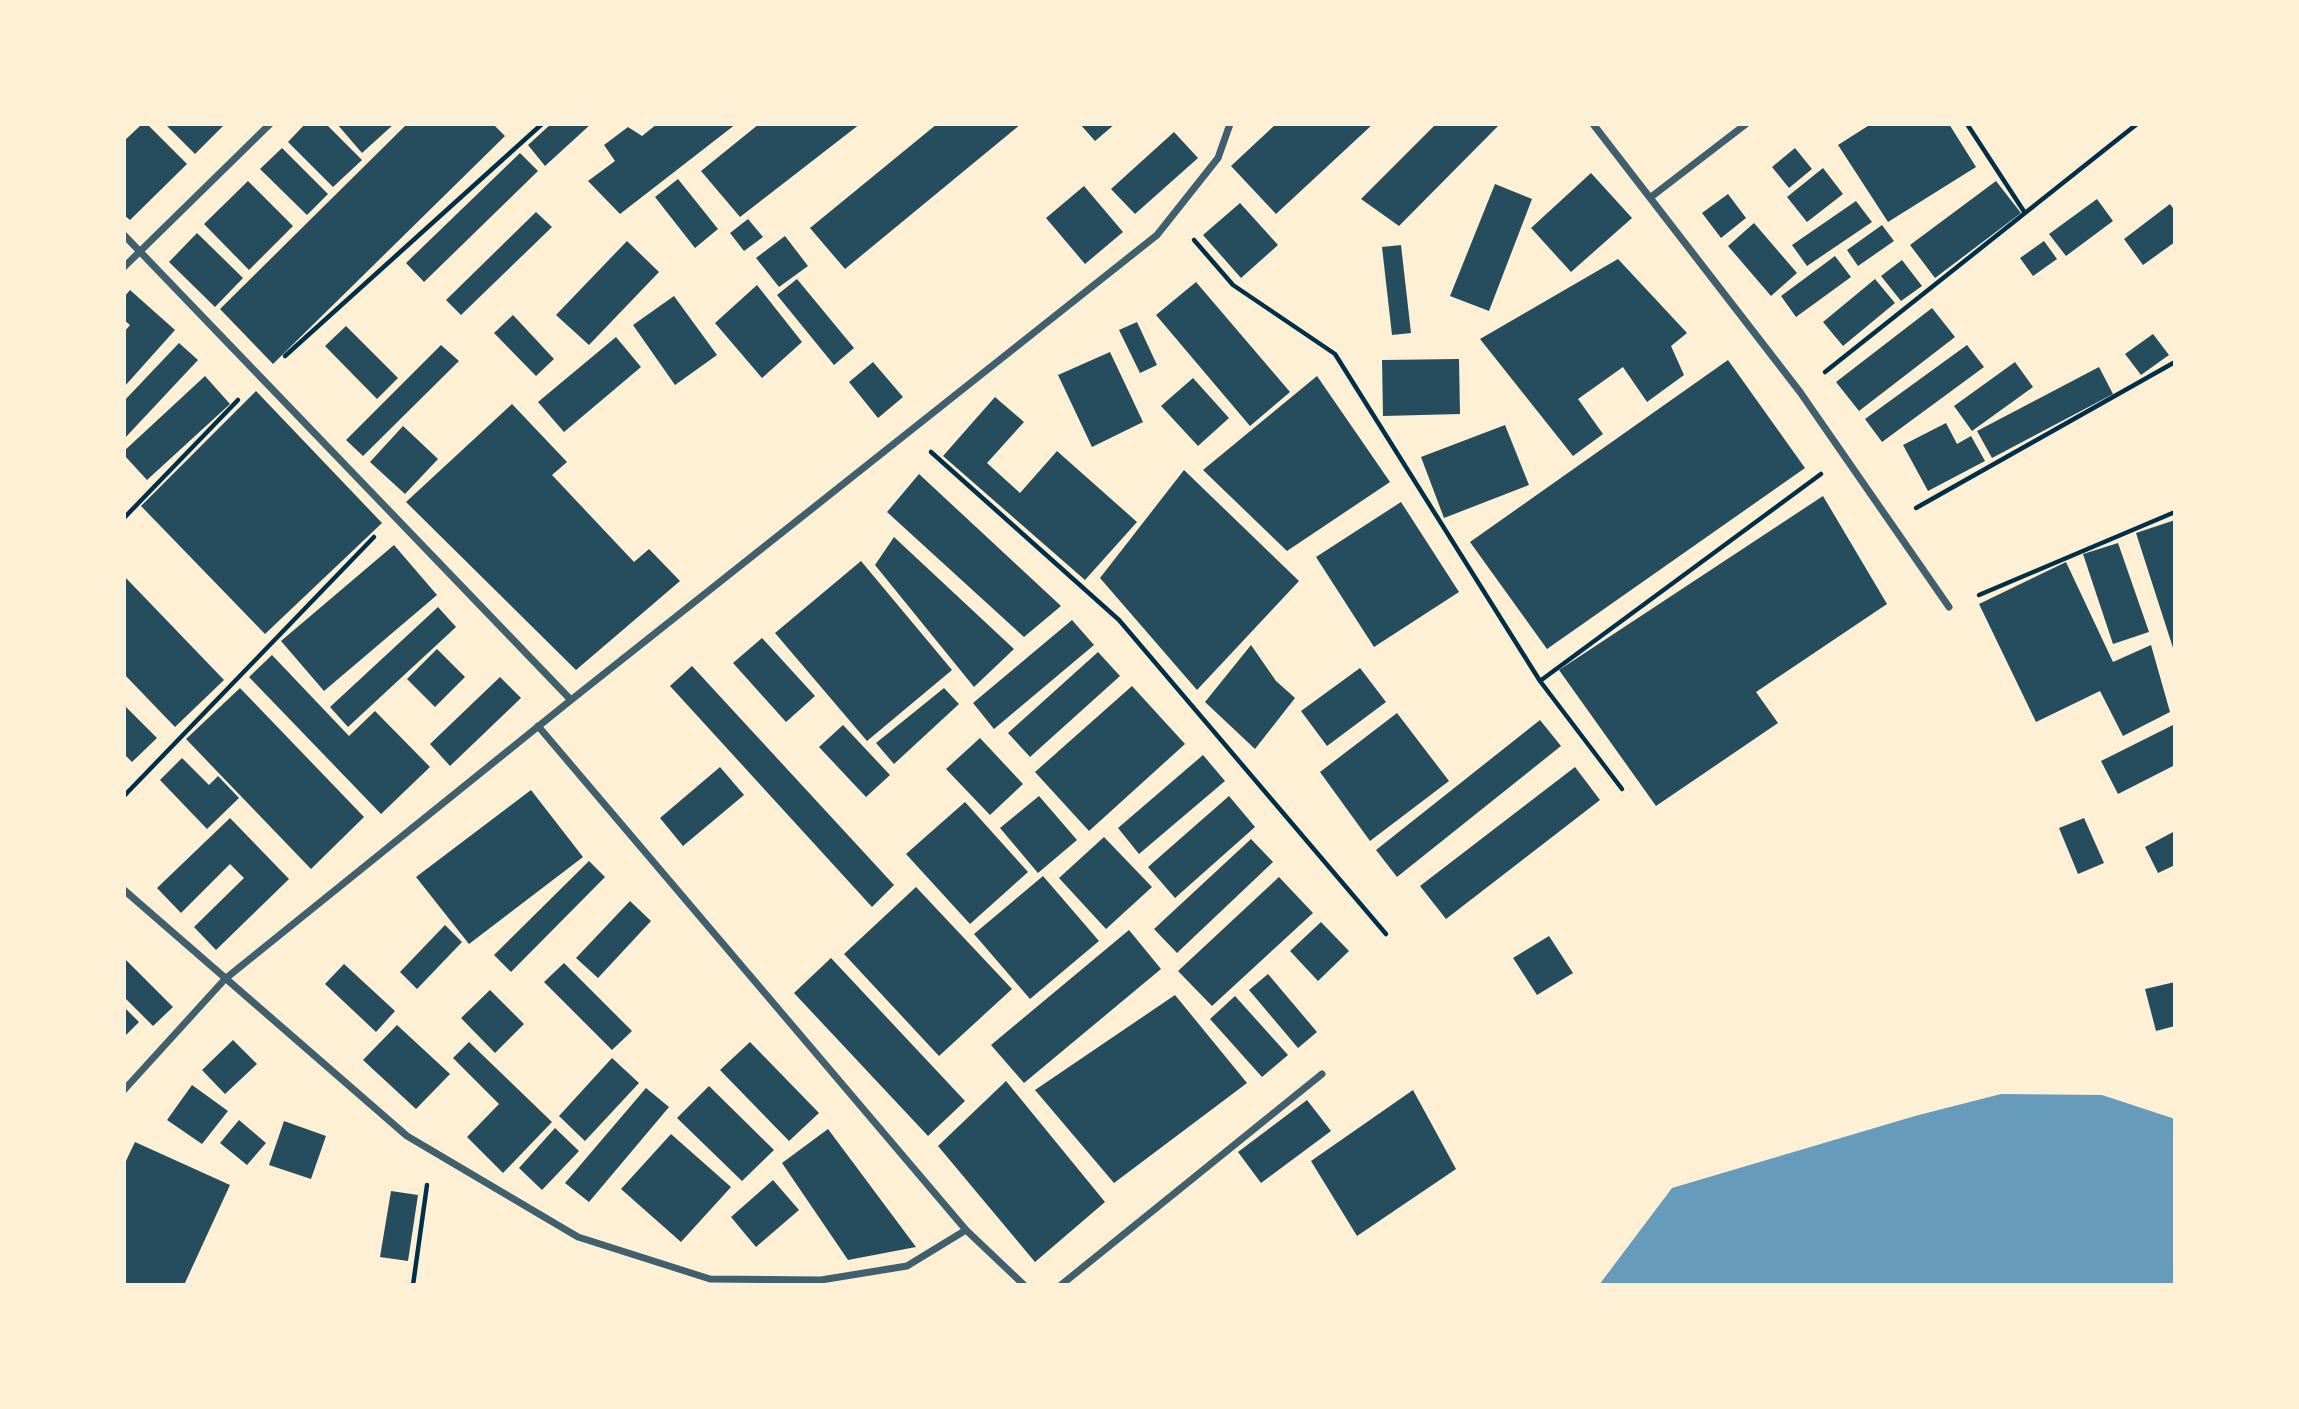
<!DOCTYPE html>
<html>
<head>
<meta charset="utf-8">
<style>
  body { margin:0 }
  #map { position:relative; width:2299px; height:1409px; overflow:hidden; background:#fdf0d5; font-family:"Asap Condensed",sans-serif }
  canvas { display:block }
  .frame { position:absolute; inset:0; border:126px solid #fdf0d5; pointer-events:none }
</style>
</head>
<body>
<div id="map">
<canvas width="2299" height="1409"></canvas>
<div class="frame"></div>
</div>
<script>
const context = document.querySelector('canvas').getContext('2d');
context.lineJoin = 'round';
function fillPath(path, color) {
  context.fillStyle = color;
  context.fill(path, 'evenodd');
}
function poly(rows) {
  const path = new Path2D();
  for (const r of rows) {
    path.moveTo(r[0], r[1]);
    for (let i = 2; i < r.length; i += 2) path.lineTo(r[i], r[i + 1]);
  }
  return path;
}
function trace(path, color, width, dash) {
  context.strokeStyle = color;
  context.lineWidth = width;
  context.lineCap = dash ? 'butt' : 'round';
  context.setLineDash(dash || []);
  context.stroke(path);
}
fillPath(poly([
  [2001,1094,2102,1095,2175,1119,2175,1285,1599,1285,1672,1188,1915,1116]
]), '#669bbc');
fillPath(poly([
  [142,124,147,124,187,164,130,220,124,215,124,141],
  [165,124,225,124,195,154],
  [305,124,326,124,362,160,333,187,288,142],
  [337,124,394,124,362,153],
  [407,124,493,124,505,136,273,364,220,309],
  [551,124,591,124,545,166,528,145],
  [657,124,736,124,620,214,588,181,615,161,604,145,628,127,642,136],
  [759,124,860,124,740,217,701,171],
  [937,124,1021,124,845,269,810,228],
  [1080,124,1115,124,1095,141],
  [1276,124,1373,124,1276,214,1231,166],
  [1436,124,1500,124,1399,226,1361,199],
  [1871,124,1949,124,1976,167,1888,222,1838,145],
  [1174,132,1198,158,1135,214,1111,189],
  [282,148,328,194,307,215,260,169],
  [1795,148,1812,169,1789,188,1772,167],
  [520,153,538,171,424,282,406,263],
  [1823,168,1843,194,1807,222,1787,197],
  [1591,173,1632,218,1571,272,1531,228],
  [678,179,718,229,695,248,655,197],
  [248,181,293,226,249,270,204,224],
  [1996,181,2021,213,1935,278,1910,245],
  [1495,184,1532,199,1489,311,1450,296],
  [1084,186,1123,232,1085,264,1046,218],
  [1728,194,1746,218,1721,238,1702,213],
  [2097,199,2113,221,2066,256,2049,234],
  [1856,201,1872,222,1807,266,1792,245],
  [1240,203,1278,245,1241,278,1203,235],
  [2170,204,2175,211,2175,242,2143,265,2124,239],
  [536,212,552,227,461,315,446,300],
  [748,219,763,237,744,251,730,233],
  [1754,223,1797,273,1771,296,1728,246],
  [1882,225,1894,241,1858,266,1847,250],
  [197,233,243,278,215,307,169,262],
  [785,236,808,266,779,287,756,258],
  [627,241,659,272,589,345,556,315],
  [2044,241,2057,259,2033,276,2020,258],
  [1401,245,1411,333,1392,335,1382,247],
  [1835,256,1851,277,1796,317,1781,296],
  [1618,259,1687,333,1671,346,1684,375,1647,402,1623,367,1578,399,1603,434,1573,456,1480,339],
  [1902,260,1922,286,1901,301,1881,276],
  [797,279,854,348,834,365,777,295],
  [1875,279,1895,303,1843,346,1823,322],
  [1196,282,1290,392,1250,426,1156,315],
  [757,285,802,342,762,378,715,323],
  [130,290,175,330,124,387,124,332,130,325,124,320,124,297],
  [674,296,717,355,675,385,633,325],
  [1932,308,1955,337,1859,411,1836,382],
  [513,315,554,359,536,376,494,333],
  [1137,322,1157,365,1140,373,1119,330],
  [346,326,398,378,377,399,325,346],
  [2153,334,2169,355,2141,375,2125,354],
  [616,337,641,367,564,432,538,402],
  [179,343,198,360,124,439,124,401],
  [441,345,459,361,363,456,346,440],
  [1967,345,1984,367,1882,442,1865,419],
  [1110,352,1143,422,1092,447,1058,375],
  [1459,359,1460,414,1383,416,1382,360],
  [1728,360,1805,468,1547,649,1470,542],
  [873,362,903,397,878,418,849,382],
  [2015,362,2033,387,1972,431,1954,406],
  [2099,367,2113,394,1992,458,1977,431],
  [205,376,230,404,147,480,124,455,124,451],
  [1317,376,1390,482,1287,551,1203,470],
  [1193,378,1229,418,1198,446,1161,406],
  [256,391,382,523,265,634,141,506],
  [995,397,1024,422,987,463,1020,493,1057,451,1137,522,1085,580,943,456],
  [512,404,567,462,552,475,634,562,649,549,680,581,576,670,406,502],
  [1946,423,1957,444,1971,436,1985,461,1928,491,1903,445],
  [1505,425,1529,485,1444,518,1421,457],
  [403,426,438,459,405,494,370,462],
  [1184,470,1299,581,1197,690,1100,578],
  [919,474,1061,606,1024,637,887,512],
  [1823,496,1887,604,1756,692,1778,723,1656,806,1559,670],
  [1401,502,1459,592,1374,647,1316,557],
  [2175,520,2175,651,2174,651,2136,533],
  [894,537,1014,649,974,687,875,565],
  [2118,543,2149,632,2113,644,2083,554],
  [394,545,437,595,324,691,281,641],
  [861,561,952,670,867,741,775,633],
  [2066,562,2113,662,2151,645,2170,712,2123,736,2100,691,2036,722,1979,604],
  [124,576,224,680,175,727,124,674],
  [438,607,456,627,348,727,330,707],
  [1072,620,1094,645,994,729,973,703],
  [762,638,815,696,786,722,733,663],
  [1251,645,1276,681,1295,698,1255,749,1205,702],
  [437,649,465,677,435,707,407,679],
  [1098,652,1120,676,1030,757,1008,733],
  [272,655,349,736,375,711,430,767,381,814,249,677],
  [692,666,894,885,872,907,670,686],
  [1360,668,1386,702,1327,746,1301,711],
  [500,677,521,698,450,766,430,744],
  [1132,686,1185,744,1089,831,1035,772],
  [240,688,364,817,311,869,186,739],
  [944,688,959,704,894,764,876,743],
  [124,705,157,738,132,762,124,754],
  [1397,713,1449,781,1370,841,1320,772],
  [1540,720,1561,746,1397,877,1376,850],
  [2175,724,2175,765,2118,794,2101,761],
  [843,725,890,775,866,797,819,747],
  [980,738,1023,784,990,815,946,769],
  [1203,755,1225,781,1139,854,1118,828],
  [182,758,209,785,218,776,239,798,207,829,160,780],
  [720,767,744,795,683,846,660,818],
  [1575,767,1600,800,1446,919,1420,886],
  [531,790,583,857,469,944,416,877],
  [1039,796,1077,840,1038,873,1000,828],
  [1229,796,1255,827,1175,898,1148,867],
  [965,802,1028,872,970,924,906,854],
  [230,818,289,879,216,950,194,927,244,878,230,864,181,913,157,888],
  [2084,818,2104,863,2078,874,2059,828],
  [2175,831,2175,865,2158,873,2145,847],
  [1104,837,1152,887,1106,929,1059,878],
  [1251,839,1273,862,1177,953,1154,929],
  [589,861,605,877,511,972,494,955],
  [1043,876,1099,941,1030,999,974,934],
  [1279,877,1313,913,1212,1006,1178,971],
  [916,887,1012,989,939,1056,844,954],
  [630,901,651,921,598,978,576,958],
  [1321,922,1349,951,1318,981,1290,951],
  [445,925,462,942,417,989,400,972],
  [1129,930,1161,969,1024,1083,991,1045],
  [1549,936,1573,973,1537,995,1513,958],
  [124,958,173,1007,153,1026,124,997],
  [831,958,965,1101,928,1136,794,993],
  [564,963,632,1031,612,1050,544,982],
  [344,964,395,1011,376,1032,325,984],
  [1268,974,1317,1032,1298,1048,1249,990],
  [2175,982,2175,1026,2156,1031,2145,989],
  [490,990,524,1024,495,1053,461,1018],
  [1175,995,1247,1083,1114,1183,1035,1090],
  [1235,996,1288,1055,1262,1077,1210,1019],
  [124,1007,139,1022,124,1037],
  [397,1025,450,1074,416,1109,363,1060],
  [233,1040,257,1064,225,1094,202,1070],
  [469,1042,552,1122,503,1173,467,1137,499,1104,453,1058],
  [750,1042,819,1113,789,1141,720,1070],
  [612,1058,639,1083,585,1141,559,1116],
  [1006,1081,1105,1202,1035,1262,938,1146],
  [192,1085,228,1111,202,1144,167,1120],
  [709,1086,774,1150,742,1181,677,1118],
  [646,1088,669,1107,589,1202,565,1183],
  [1413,1090,1456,1169,1357,1236,1311,1161],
  [1307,1100,1331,1131,1261,1183,1238,1152],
  [239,1120,266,1143,247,1165,220,1143],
  [284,1121,326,1136,311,1179,269,1165],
  [555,1128,579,1151,542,1190,519,1168],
  [828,1129,916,1247,848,1260,782,1163],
  [671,1134,731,1187,681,1242,621,1189],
  [135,1142,230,1185,184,1285,124,1285,124,1165],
  [773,1180,799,1210,756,1247,731,1217],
  [391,1191,418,1195,408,1261,380,1257]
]), '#264d5e');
trace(poly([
  [1967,124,2025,213],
  [1194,240,1233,285,1335,354,1540,681,1622,789],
  [285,356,542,124],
  [1825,372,2137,124],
  [931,452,1119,620,1386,934],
  [1916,508,2175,362],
  [124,518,238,400],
  [1979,595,2175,512],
  [1540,681,1821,474],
  [124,796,374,537],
  [413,1285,427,1185]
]), '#003049', 4.5);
trace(poly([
  [1593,124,1800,392,1949,607],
  [1651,197,1746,124],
  [124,235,571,700],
  [124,267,270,124],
  [124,890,407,1136,578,1237,710,1279,821,1280,907,1266,966,1230,538,726],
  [124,1090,225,979,571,700,1157,235,1218,158,1230,124],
  [966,1230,1024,1285],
  [1061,1285,1322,1074]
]), '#3f606c', 7);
</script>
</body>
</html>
